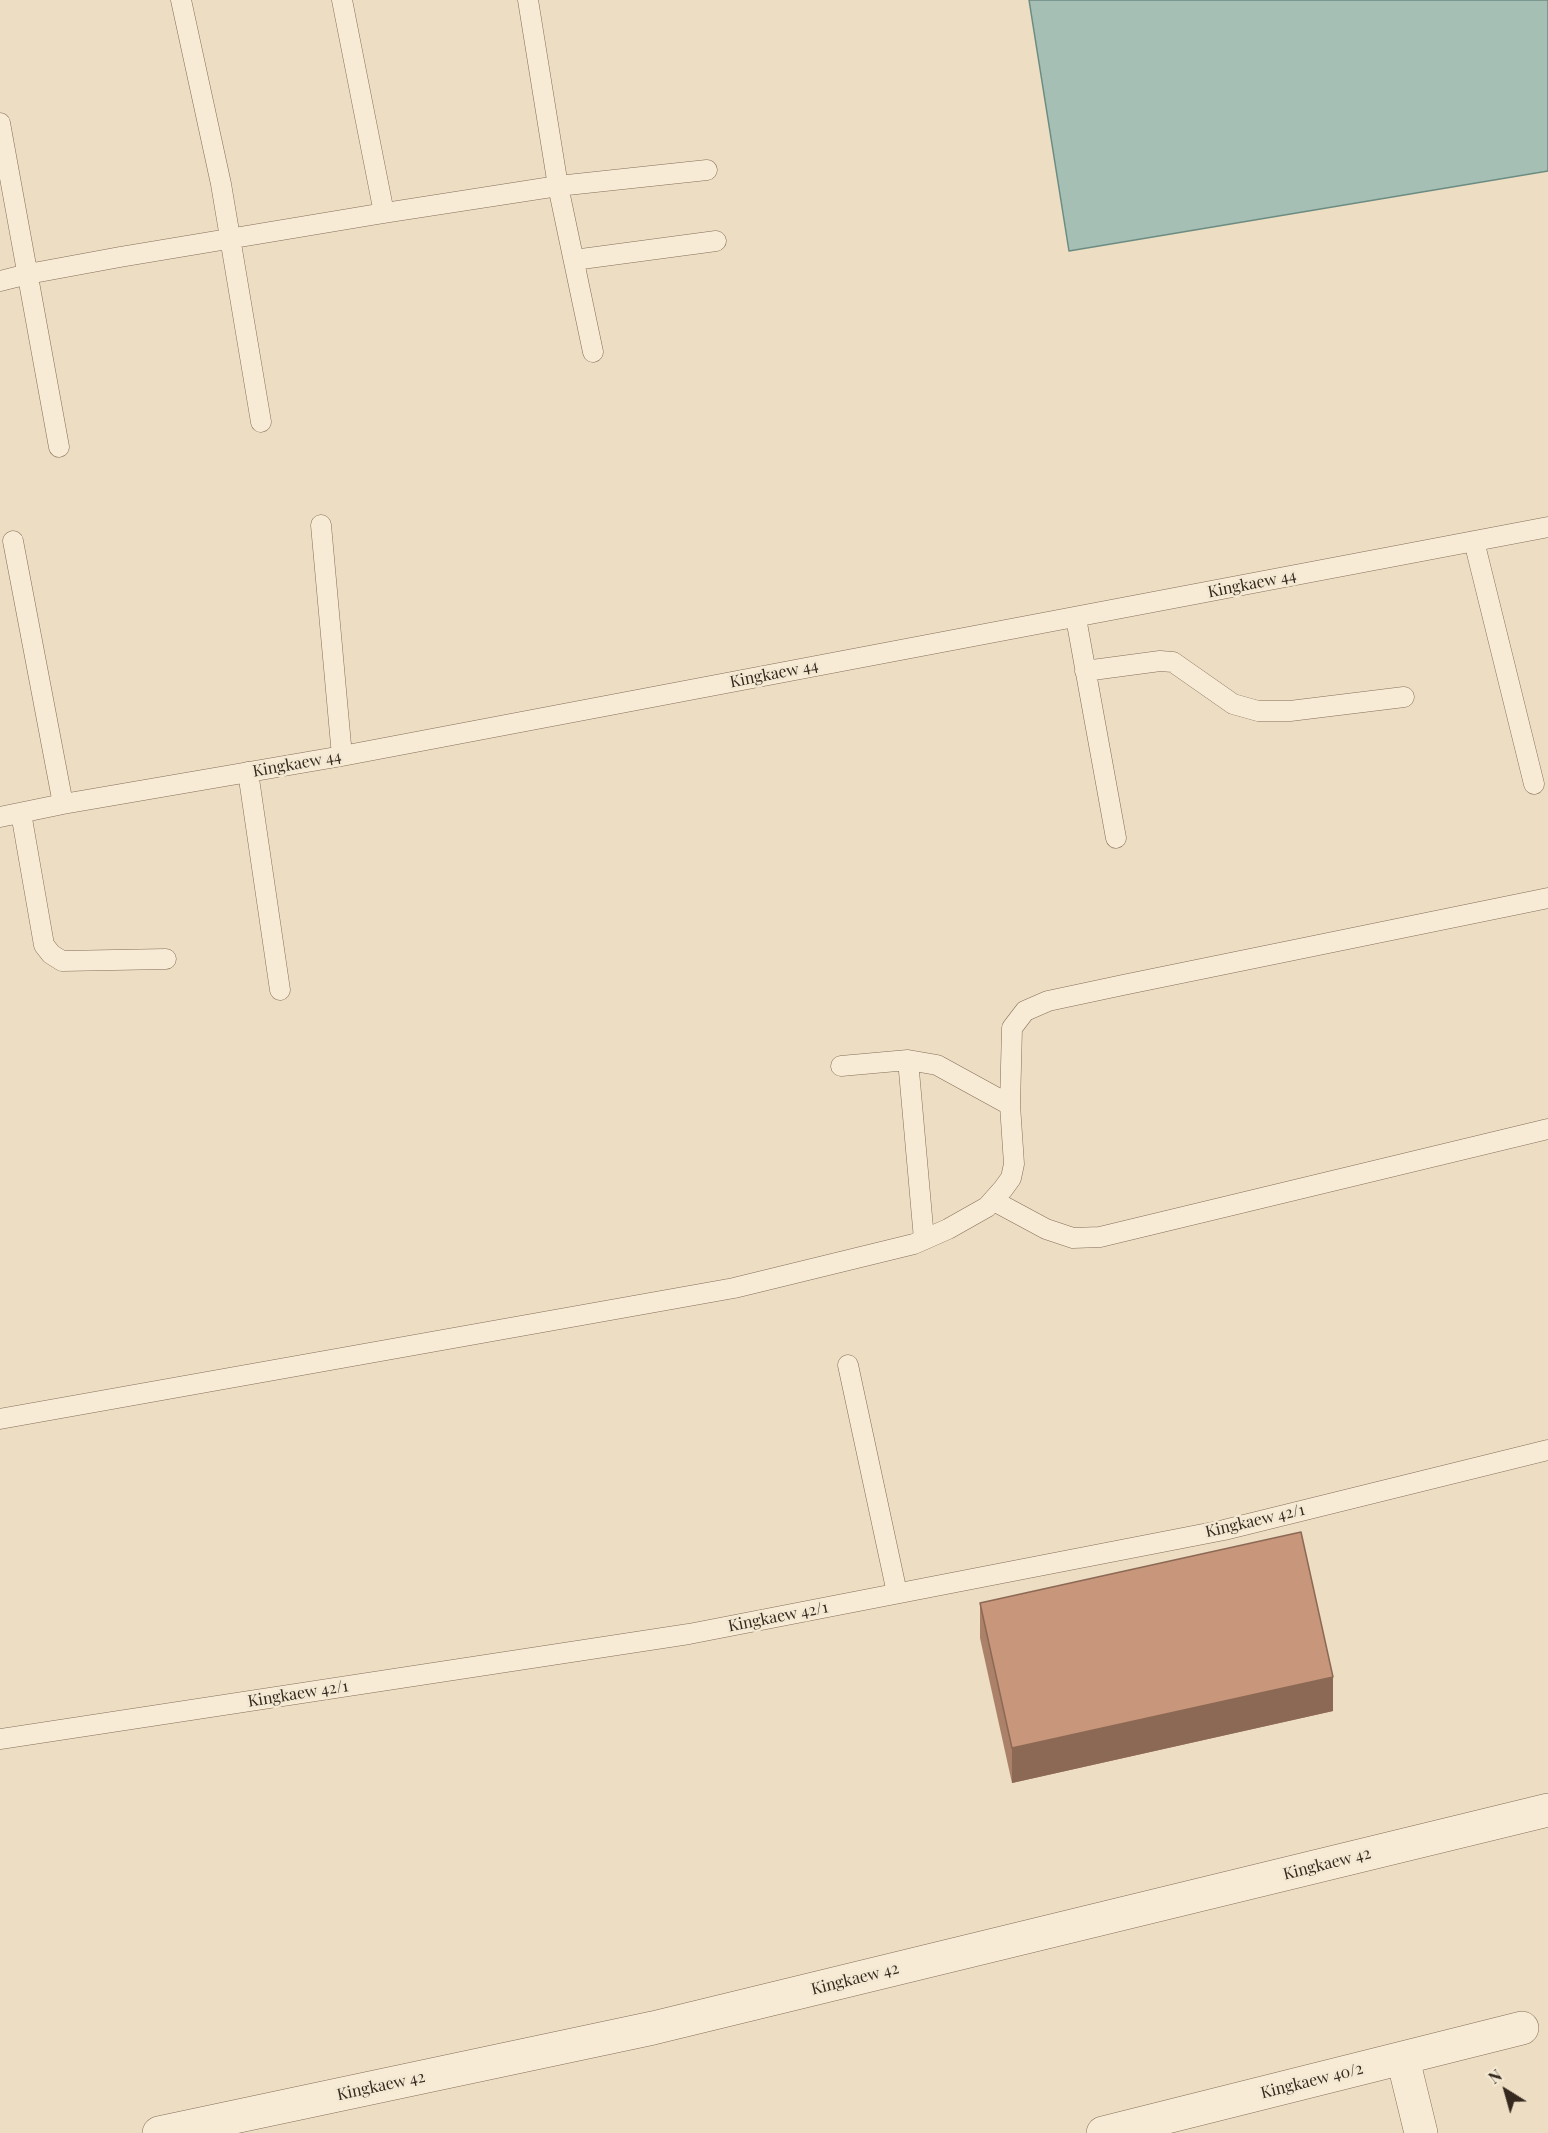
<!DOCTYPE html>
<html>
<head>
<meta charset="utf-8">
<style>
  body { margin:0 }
  #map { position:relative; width:1548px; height:2133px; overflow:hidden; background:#ecddc3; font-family:"Playfair Display",serif }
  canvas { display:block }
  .north { position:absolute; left:1476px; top:2061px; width:60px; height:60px; -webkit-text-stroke:4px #f3e8d2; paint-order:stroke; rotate:323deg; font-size:16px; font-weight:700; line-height:24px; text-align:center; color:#35281e }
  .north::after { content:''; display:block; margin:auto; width:21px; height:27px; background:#35281e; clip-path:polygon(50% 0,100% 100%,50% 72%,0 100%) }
</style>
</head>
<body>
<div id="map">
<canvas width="1548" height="2133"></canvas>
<div class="north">N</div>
</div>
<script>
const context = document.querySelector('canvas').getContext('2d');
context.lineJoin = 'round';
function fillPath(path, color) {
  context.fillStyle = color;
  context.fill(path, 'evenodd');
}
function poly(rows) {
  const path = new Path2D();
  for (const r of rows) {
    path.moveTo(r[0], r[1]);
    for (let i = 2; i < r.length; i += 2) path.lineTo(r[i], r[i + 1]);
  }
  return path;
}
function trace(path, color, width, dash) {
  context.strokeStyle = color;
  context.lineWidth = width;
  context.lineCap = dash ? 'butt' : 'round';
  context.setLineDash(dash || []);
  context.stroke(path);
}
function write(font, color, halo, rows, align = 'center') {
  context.font = font + ' "Playfair Display",serif';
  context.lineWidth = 5;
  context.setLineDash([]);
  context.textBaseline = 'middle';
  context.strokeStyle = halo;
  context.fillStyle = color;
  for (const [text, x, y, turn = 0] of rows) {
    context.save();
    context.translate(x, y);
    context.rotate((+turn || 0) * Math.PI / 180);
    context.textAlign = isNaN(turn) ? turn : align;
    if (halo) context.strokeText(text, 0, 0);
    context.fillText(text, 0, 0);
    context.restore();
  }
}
const water = poly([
  [1029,0,1548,0,1548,171,1069,251,1029,0]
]);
fillPath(water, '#a5bfb5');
trace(water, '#6c8c82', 1.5);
const service = poly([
  [181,0,221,184,261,422],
  [342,0,384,213],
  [528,0,558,186,593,352],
  [0,123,59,447],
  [574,260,716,241],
  [0,281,28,274,120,257,384,213,558,186,707,170],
  [321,525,342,756],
  [13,541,63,804],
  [1474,541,1534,784],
  [1076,618,1116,838],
  [1085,671,1160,661,1173,662,1233,704,1258,711,1290,711,1404,697],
  [248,772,280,990],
  [21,813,44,945,51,954,62,961,166,959],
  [0,817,63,804,342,756,1548,527],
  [908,1060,937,1065,1010,1105],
  [841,1066,908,1060,924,1239],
  [994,1201,1046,1229,1073,1238,1100,1237,1548,1129],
  [848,1365,897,1593],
  [0,1419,734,1288,914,1244,948,1229,987,1207,1003,1189,1011,1178,1014,1164,1010,1105,1012,1028,1025,1011,1048,1001,1123,985,1548,898],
  [0,1739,689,1634,1224,1530,1548,1450]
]);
const minor = poly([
  [1403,2059,1421,2133],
  [159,2133,653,2028,1548,1810],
  [1103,2133,1522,2028]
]);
trace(service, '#856e5b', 21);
trace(minor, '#856e5b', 34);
trace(service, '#f7ebd5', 20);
trace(minor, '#f7ebd5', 33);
fillPath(poly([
  [980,1603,1333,1711,1012,1783,980,1638]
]), '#ac8169');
fillPath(poly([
  [1333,1677,1333,1711,1012,1783,1012,1748]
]), '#8c6955');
const building = poly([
  [1301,1532,1333,1677,1012,1748,980,1603,1301,1532]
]);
fillPath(building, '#c8967a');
trace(building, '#8c6955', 1.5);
write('16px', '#35281e', '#f3e8d2', [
  ["Kingkaew 44",1252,584,-11],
  ["Kingkaew 44",774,674,-11],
  ["Kingkaew 44",297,764,-10],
  ["Kingkaew 42/1",1255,1521,-13],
  ["Kingkaew 42/1",778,1617,-11],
  ["Kingkaew 42/1",298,1694,-9],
  ["Kingkaew 42",1327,1864,-14],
  ["Kingkaew 42",855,1979,-14],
  ["Kingkaew 40/2",1312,2081,-14],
  ["Kingkaew 42",381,2086,-12]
]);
</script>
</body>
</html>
